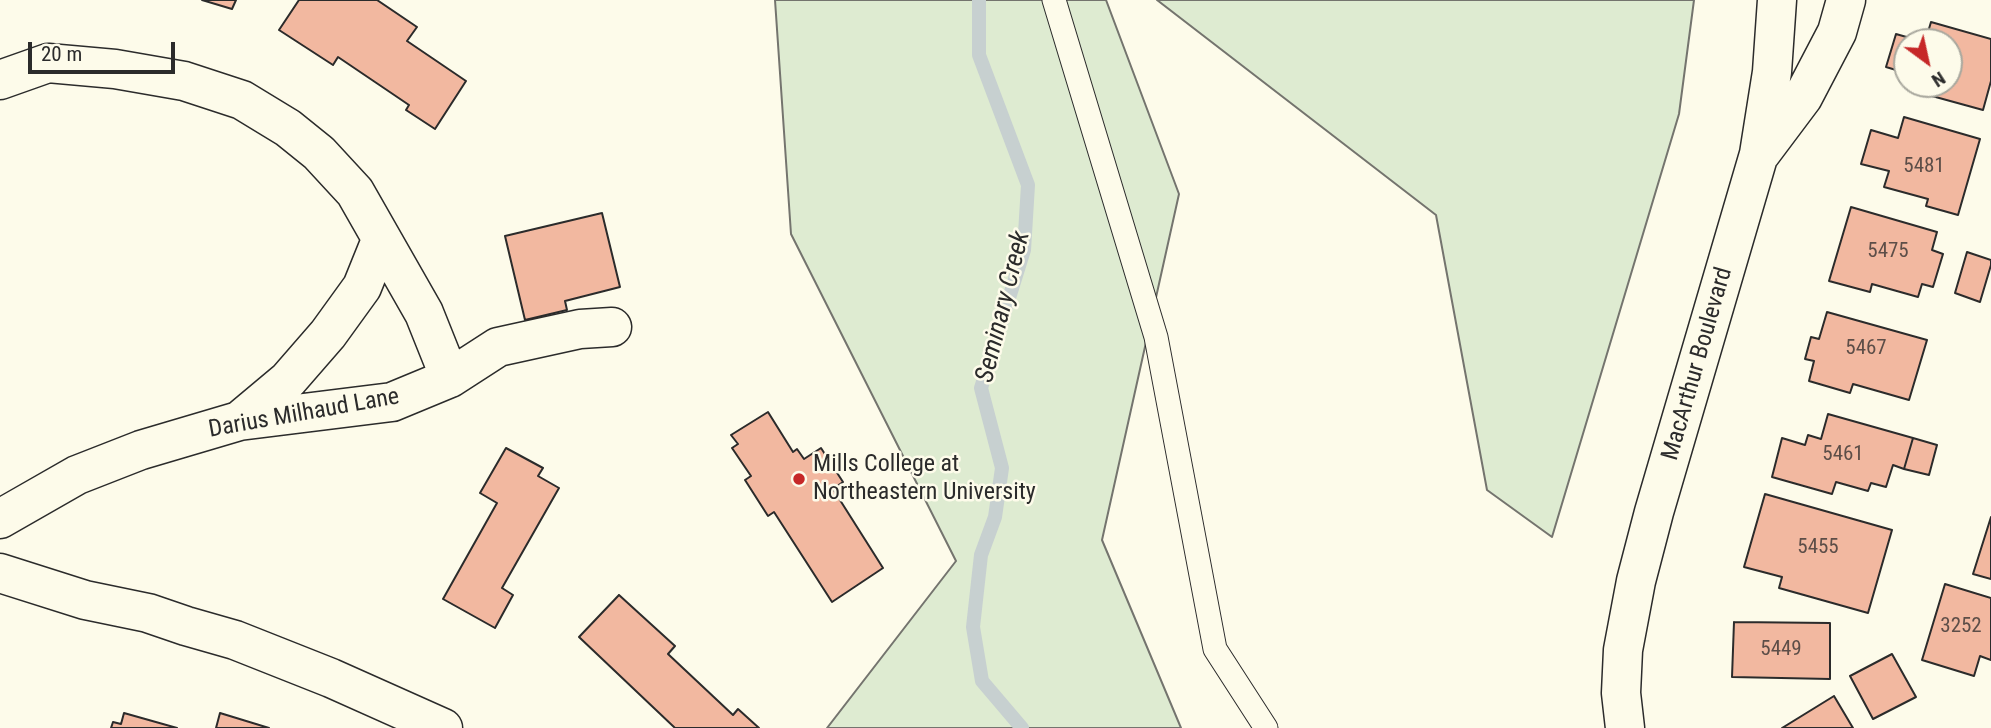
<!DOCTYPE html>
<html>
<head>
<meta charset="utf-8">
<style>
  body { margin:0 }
  #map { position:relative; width:1991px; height:728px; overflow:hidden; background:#fdfbea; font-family:"Roboto Condensed",sans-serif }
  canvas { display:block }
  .north { position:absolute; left:1893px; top:28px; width:70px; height:70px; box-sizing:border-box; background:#fdfbea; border:2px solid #a9a89e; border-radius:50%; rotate:147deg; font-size:19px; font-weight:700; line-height:28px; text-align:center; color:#2b2b2b }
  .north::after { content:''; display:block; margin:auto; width:24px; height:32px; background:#c62828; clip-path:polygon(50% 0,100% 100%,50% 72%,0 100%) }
  .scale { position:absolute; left:28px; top:42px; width:147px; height:32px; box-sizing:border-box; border:4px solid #2b2b2b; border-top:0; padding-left:9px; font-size:21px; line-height:24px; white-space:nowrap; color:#2b2b2b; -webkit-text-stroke:5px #fdfbea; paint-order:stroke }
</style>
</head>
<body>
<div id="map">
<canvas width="1991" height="728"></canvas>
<div class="north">N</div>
<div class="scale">20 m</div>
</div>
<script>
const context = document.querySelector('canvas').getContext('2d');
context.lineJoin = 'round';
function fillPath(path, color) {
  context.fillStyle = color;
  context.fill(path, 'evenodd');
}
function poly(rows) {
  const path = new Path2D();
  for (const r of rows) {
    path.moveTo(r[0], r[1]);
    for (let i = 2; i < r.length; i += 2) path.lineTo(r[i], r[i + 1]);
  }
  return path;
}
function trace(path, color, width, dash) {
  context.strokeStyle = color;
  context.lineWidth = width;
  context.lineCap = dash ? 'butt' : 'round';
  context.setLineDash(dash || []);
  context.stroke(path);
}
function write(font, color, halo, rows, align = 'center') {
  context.font = font + ' "Roboto Condensed",sans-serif';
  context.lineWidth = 5;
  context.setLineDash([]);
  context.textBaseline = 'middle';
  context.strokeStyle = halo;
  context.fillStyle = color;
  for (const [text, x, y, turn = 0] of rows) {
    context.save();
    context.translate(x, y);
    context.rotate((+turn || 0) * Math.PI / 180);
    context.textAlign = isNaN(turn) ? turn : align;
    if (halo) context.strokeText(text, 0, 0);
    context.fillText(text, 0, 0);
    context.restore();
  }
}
const green = poly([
  [775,0,1106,0,1179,194,1102,540,1181,728,827,728,956,561,791,234,775,0],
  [1157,0,1694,0,1679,114,1552,537,1487,490,1436,215,1157,0]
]);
fillPath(green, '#deebd1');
trace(green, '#74746e', 2);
trace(poly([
  [979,0,979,55,1028,185,1024,250,981,388,1002,468,995,517,981,555,973,627,982,681,1022,728]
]), '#c7d0d0', 14);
const building = poly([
  [202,0,236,0,232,9,202,0],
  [299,0,377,0,417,27,407,41,466,81,435,129,406,110,409,105,338,57,333,65,279,30,299,0],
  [1931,22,1991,39,1991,81,1983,110,1921,93,1923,88,1909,84,1949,84,1949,42,1925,42,1931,22],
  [1896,34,1924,42,1907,42,1907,83,1904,83,1906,73,1886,67,1896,34],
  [1904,117,1980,139,1958,215,1926,206,1928,199,1884,187,1889,171,1861,164,1871,130,1898,138,1904,117],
  [1851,207,1937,232,1932,250,1943,254,1933,287,1922,284,1918,297,1872,284,1870,292,1829,281,1851,207],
  [602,213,620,287,565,301,567,310,525,320,505,236,602,213],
  [1967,252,1991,260,1991,265,1980,302,1955,293,1967,252],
  [1827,312,1927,340,1909,400,1853,384,1850,393,1809,381,1814,361,1805,359,1811,337,1819,339,1827,312],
  [768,412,793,452,797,449,804,459,821,448,843,482,833,489,883,568,832,602,774,512,768,516,745,480,751,476,732,448,738,444,731,435,768,412],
  [1828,414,1913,438,1904,469,1893,465,1886,487,1871,483,1868,491,1836,482,1832,494,1772,477,1782,438,1805,445,1808,435,1821,439,1828,414],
  [1913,438,1937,445,1929,475,1904,469,1913,438],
  [506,448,543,468,538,476,559,488,502,588,513,595,495,628,443,599,497,503,480,493,506,448],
  [1765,494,1892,530,1868,613,1779,588,1782,577,1744,567,1765,494],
  [1991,517,1991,579,1973,574,1991,517],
  [1945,584,1991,598,1991,660,1980,656,1974,676,1922,660,1945,584],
  [619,595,675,646,668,654,733,715,738,709,759,728,675,728,579,637,619,595],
  [1734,622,1830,623,1830,679,1732,677,1734,622],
  [1892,654,1916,697,1873,719,1850,676,1892,654],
  [1834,696,1853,728,1782,728,1834,696],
  [124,713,177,728,111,728,113,722,121,724,124,713],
  [220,713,269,728,216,728,220,713]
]);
fillPath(building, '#f2b8a0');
trace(building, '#2b2b2b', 2);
const service = poly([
  [1054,0,1156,337,1215,649,1266,728]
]);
const minor = poly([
  [0,80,48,63,115,69,184,81,242,100,288,128,319,153,355,192,424,313,450,378],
  [239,421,288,380,328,334,362,287,381,240],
  [0,519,77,475,141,450,239,421,392,402,450,378,498,347,580,329,612,327],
  [0,573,85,600,148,613,186,626,235,640,331,678,443,728]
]);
const secondary = poly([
  [1761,153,1803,97,1837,32,1846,0],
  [1625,728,1621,693,1623,650,1636,581,1654,512,1759,154,1772,72,1777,0]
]);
trace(service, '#2b2b2b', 25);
trace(minor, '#2b2b2b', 41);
trace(secondary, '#2b2b2b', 41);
trace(service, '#fdfbea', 23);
trace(minor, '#fdfbea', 38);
trace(secondary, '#fdfbea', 38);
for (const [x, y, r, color] of [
  [799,479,7,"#c62828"]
]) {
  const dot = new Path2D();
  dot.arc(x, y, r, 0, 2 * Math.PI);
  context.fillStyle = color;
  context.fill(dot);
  trace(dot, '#fdfbea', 2.5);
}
write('21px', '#5d4e48', null, [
  ["5481",1924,167],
  ["5475",1888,252],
  ["5467",1866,349],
  ["5461",1843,455],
  ["5455",1818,548],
  ["3252",1961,627],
  ["5449",1781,650]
]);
write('24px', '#2b2b2b', '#fdfbea', [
  ["MacArthur Boulevard",1698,364,-74],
  ["Darius Milhaud Lane",304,414,-10]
]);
write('24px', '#2b2b2b', '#fdfbea', [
  ["Mills College at",813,465],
  ["Northeastern University",813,493]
], 'left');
write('italic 26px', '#2b2b2b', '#fdfbea', [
  ["Seminary Creek",1004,307,-76]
]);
</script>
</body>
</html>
